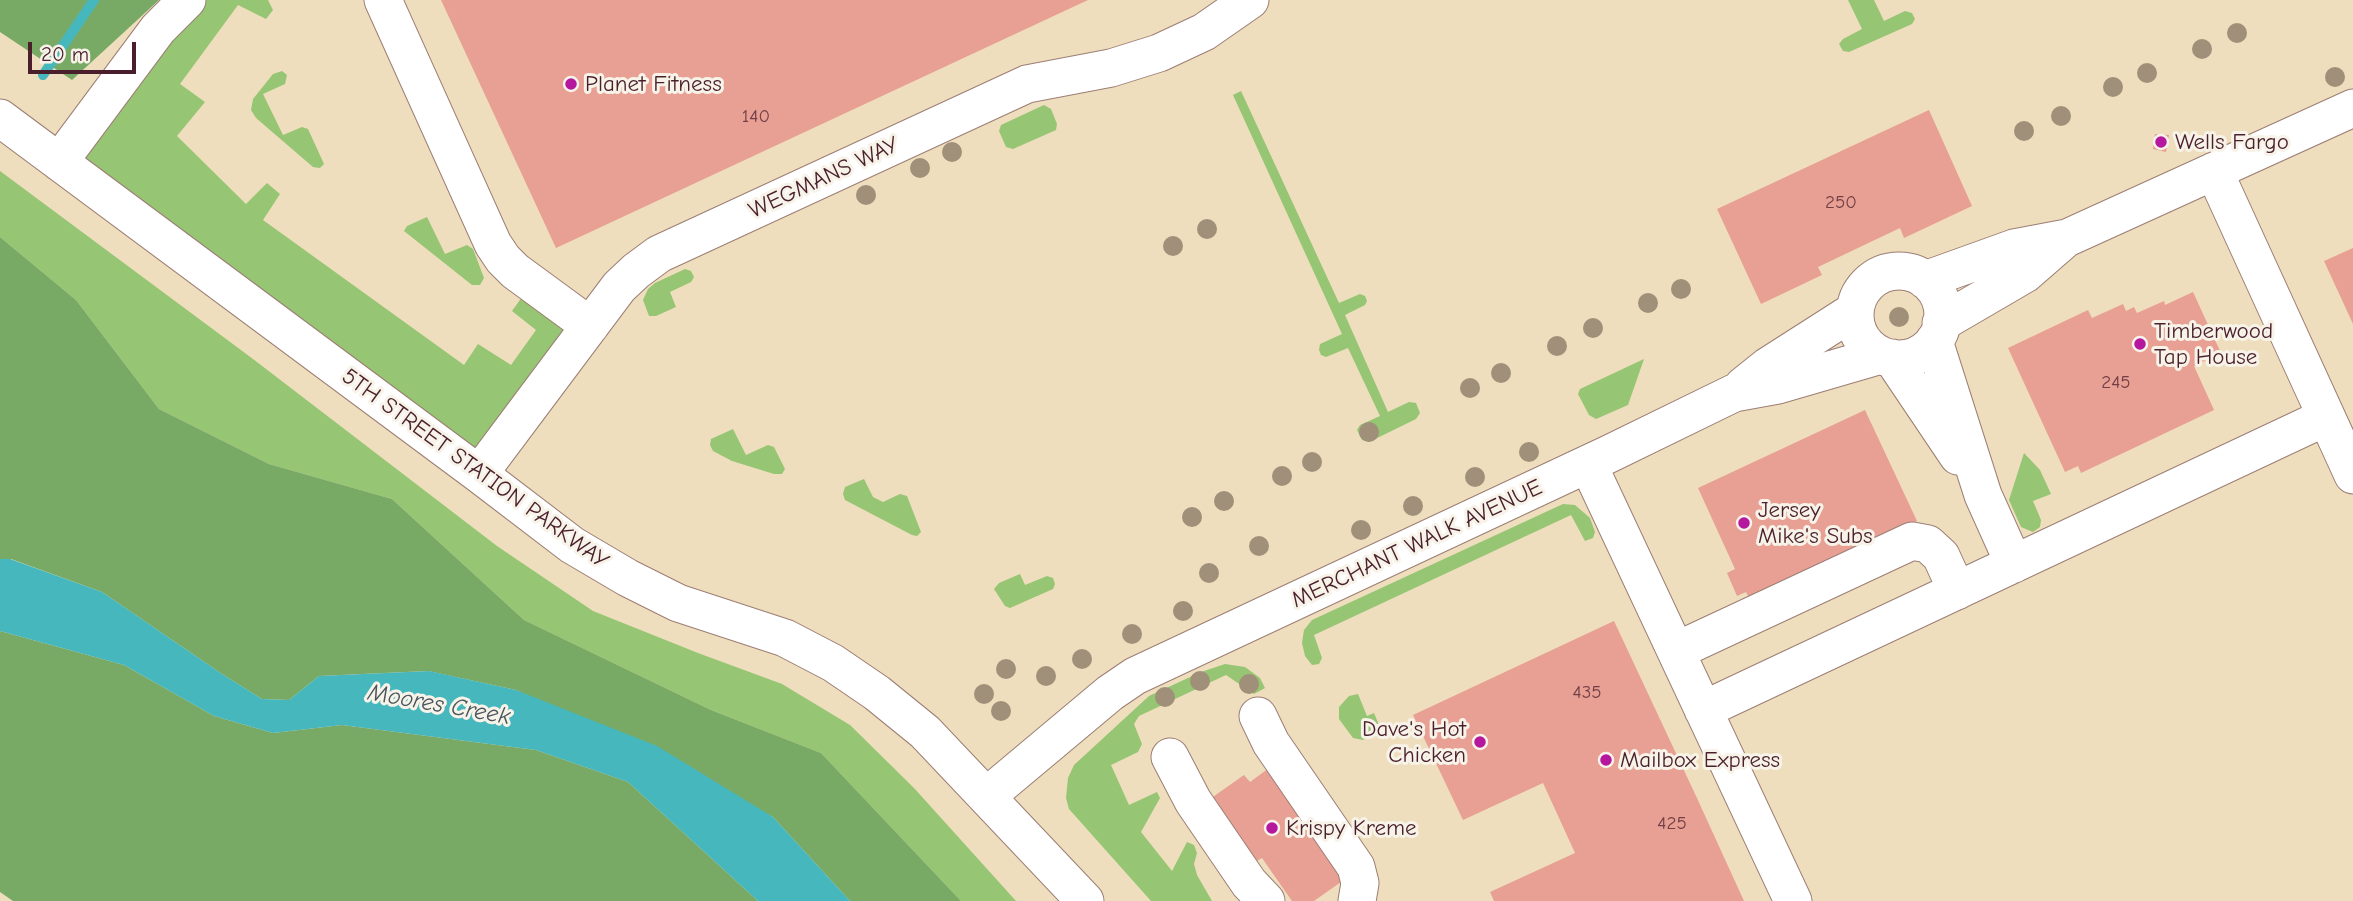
<!DOCTYPE html>
<html>
<head>
<meta charset="utf-8">
<style>
  body { margin:0 }
  #map { position:relative; width:2353px; height:901px; overflow:hidden; background:#eedebd; font-family:"Comic Neue",sans-serif }
  canvas { display:block }
  .scale { position:absolute; left:28px; top:42px; width:108px; height:32px; box-sizing:border-box; border:4px solid #4a1f2b; border-top:0; padding-left:9px; font-size:21px; line-height:24px; white-space:nowrap; color:#4a1f2b; -webkit-text-stroke:5px #f7f3e8; paint-order:stroke }
</style>
</head>
<body>
<div id="map">
<canvas width="2353" height="901"></canvas>
<div class="scale">20 m</div>
</div>
<script>
const context = document.querySelector('canvas').getContext('2d');
context.lineJoin = 'round';
function fillPath(path, color) {
  context.fillStyle = color;
  context.fill(path, 'evenodd');
}
function poly(rows) {
  const path = new Path2D();
  for (const r of rows) {
    if (r.length === 3) {
      path.moveTo(r[0] + r[2], r[1]);
      path.arc(r[0], r[1], r[2], 0, 2 * Math.PI);
      continue;
    }
    path.moveTo(r[0], r[1]);
    for (let i = 2; i < r.length; i += 2) path.lineTo(r[i], r[i + 1]);
  }
  return path;
}
function trace(path, color, width, dash) {
  context.strokeStyle = color;
  context.lineWidth = width;
  context.lineCap = dash ? 'butt' : 'round';
  context.setLineDash(dash || []);
  context.stroke(path);
}
function write(font, color, halo, rows, align = 'center') {
  context.font = font + ' "Comic Neue",sans-serif';
  context.lineWidth = 6;
  context.setLineDash([]);
  context.textBaseline = 'middle';
  context.strokeStyle = halo;
  context.fillStyle = color;
  for (const [text, x, y, turn = 0] of rows) {
    context.save();
    context.translate(x, y);
    context.rotate((+turn || 0) * Math.PI / 180);
    context.textAlign = isNaN(turn) ? turn : align;
    if (halo) context.strokeText(text, 0, 0);
    context.fillText(text, 0, 0);
    context.restore();
  }
}
fillPath(poly([
  [187,0,268,0,273,10,266,19,238,5,180,84,205,102,177,136,246,204,267,183,280,194,263,220,464,365,478,344,511,365,536,330,512,311,532,283,590,326,479,474,59,162],
  [1848,0,1874,0,1884,21,1905,11,1912,13,1915,19,1912,24,1849,52,1843,51,1839,44,1843,39,1862,29],
  [282,71,287,75,285,84,263,94,283,135,302,127,308,129,324,164,320,168,313,167,256,118,251,110,253,99,273,74],
  [1241,91,1339,303,1360,294,1365,296,1367,301,1365,305,1345,315,1388,412,1409,402,1416,403,1420,413,1416,419,1369,442,1362,440,1357,430,1360,425,1380,416,1348,348,1326,357,1321,355,1319,350,1320,344,1342,334,1233,95],
  [1044,105,1051,109,1057,124,1056,130,1013,149,1006,147,999,131,1001,125],
  [0,171,253,359,497,546,593,611,698,653,782,684,850,725,914,788,1016,901,961,901,821,753,711,710,524,620,392,499,269,464,159,409,76,300,0,237],
  [427,217,445,254,467,245,473,249,484,278,480,285,472,285,404,231,407,226],
  [685,269,691,271,694,277,691,282,670,292,676,307,656,316,649,316,643,300,648,289,655,283],
  [1644,359,1628,405,1596,419,1589,415,1578,394,1580,389],
  [733,429,746,455,768,445,774,447,785,469,782,474,774,474,732,461,713,451,710,445,711,439],
  [2024,453,2040,470,2051,494,2033,501,2041,520,2040,527,2033,532,2021,527,2009,500],
  [864,479,873,497,883,502,900,494,907,496,921,532,917,536,912,535,845,500,843,494,845,487],
  [1563,504,1575,505,1590,518,1595,532,1593,538,1585,541,1571,515,1314,635,1322,658,1319,664,1312,665,1305,656,1302,643,1304,630,1312,620],
  [1020,574,1025,585,1047,576,1053,578,1055,584,1053,589,1010,608,1005,606,994,589,999,583],
  [1225,664,1245,667,1260,678,1265,688,1254,694,1226,675,1139,716,1134,724,1142,744,1138,752,1111,765,1129,805,1157,792,1160,798,1141,832,1172,871,1187,842,1194,845,1197,853,1194,864,1197,875,1212,901,1151,901,1069,809,1066,798,1068,778,1074,765,1149,696,1201,672],
  [1358,694,1367,716,1374,713,1379,725,1363,740,1353,738,1339,719,1339,707,1349,696]
]), '#96c573');
fillPath(poly([
  [0,0,159,0,72,80,0,32],
  [0,237,76,300,159,409,269,464,392,499,524,620,711,710,821,753,961,901,850,901,773,817,516,690,428,671,319,676,289,700,262,699,222,674,102,592,11,559,0,559],
  [0,631,124,665,214,716,273,733,342,725,536,750,628,782,758,901,13,901,0,892]
]), '#78aa65');
fillPath(poly([
  [0,559,10,559,102,592,222,674,262,699,289,700,319,676,429,671,516,690,657,746,773,817,850,901,758,901,628,782,536,750,342,725,273,733,214,716,124,665,0,631]
]), '#47b7be');
trace(poly([
  [43,75,94,0]
]), '#47b7be', 10);
fillPath(poly([
  [441,0,1088,0,556,248],
  [1929,110,1972,206,1904,238,1900,228,1818,267,1822,275,1761,304,1717,209],
  [2155,134,2169,135,2166,152,2153,149],
  [2353,248,2353,324,2324,261],
  [2193,292,2221,353,2194,366,2214,410,2081,473,2078,466,2065,472,2008,348,2088,310,2092,318,2123,304,2126,311,2134,307,2137,313,2164,301,2165,305],
  [1865,410,1917,521,1749,598,1746,592,1737,596,1727,573,1735,569,1698,488],
  [1614,621,1696,796,1744,901,1494,901,1490,892,1575,853,1543,783,1463,820,1413,715],
  [1269,768,1348,877,1314,901,1292,901,1262,858,1255,862,1210,799,1244,775,1250,782]
]), '#e89f94');
const minor = poly([
  [383,0,493,244,503,259,515,271,590,326],
  [0,118,479,474,572,545,628,578,678,603,785,638,833,663,877,693,925,732,1085,901],
  [59,162,158,29,187,0],
  [2214,171,2353,475],
  [1899,315,44],
  [1925,280,2014,248,2067,238,2353,108],
  [1941,323,2025,274,2064,240],
  [1934,341,1983,495,2014,564],
  [1892,358,1958,456],
  [1743,386,1768,366,1854,311],
  [1588,464,1793,901],
  [479,474,619,287,636,271,659,254,1027,84,1111,68,1159,53,1204,32,1250,0],
  [1676,651,1912,541,1928,544,1941,556,1957,591],
  [1703,710,2326,417],
  [1258,716,1271,743,1356,867,1360,883,1357,901],
  [1170,757,1193,801,1249,883,1266,901],
  [987,796,1110,693,1135,676,1609,454,1734,393,1778,385,1881,355]
]);
trace(minor, '#9c7e74', 39);
trace(minor, '#fff', 37);
context.fillStyle = '#a09079';
for (const [x, y] of [
  [2237,33],
  [2202,49],
  [2147,73],
  [2335,77],
  [2113,87],
  [2061,116],
  [2024,131],
  [952,152],
  [920,168],
  [866,195],
  [1207,229],
  [1173,246],
  [1681,289],
  [1648,303],
  [1899,317],
  [1593,328],
  [1557,346],
  [1501,373],
  [1470,388],
  [1369,432],
  [1529,452],
  [1312,462],
  [1282,476],
  [1475,477],
  [1224,501],
  [1413,506],
  [1192,517],
  [1361,530],
  [1259,546],
  [1209,573],
  [1183,611],
  [1132,634],
  [1082,659],
  [1006,669],
  [1046,676],
  [1200,681],
  [1249,684],
  [984,694],
  [1165,697],
  [1001,711]
]) {
  context.beginPath();
  context.arc(x, y, 10, 0, 2 * Math.PI);
  context.fill();
}
for (const [x, y, r, color] of [
  [571,84,7,"#b5179e"],
  [2161,142,7,"#b5179e"],
  [2140,344,7,"#b5179e"],
  [1744,523,7,"#b5179e"],
  [1480,742,7,"#b5179e"],
  [1606,760,7,"#b5179e"],
  [1272,828,7,"#b5179e"]
]) {
  const dot = new Path2D();
  dot.arc(x, y, r, 0, 2 * Math.PI);
  context.fillStyle = color;
  context.fill(dot);
  trace(dot, '#f7f3e8', 2.5);
}
write('19px', '#723f45', null, [
  ["140",756,117],
  ["250",1841,203],
  ["245",2116,383],
  ["435",1587,693],
  ["425",1672,824]
]);
write('23px', '#4a1f2b', '#f7f3e8', [
  ["Planet Fitness",585,84],
  ["Wells Fargo",2175,142],
  ["Timberwood",2154,331],
  ["Tap House",2154,357],
  ["Jersey",1758,510],
  ["Mike's Subs",1758,536],
  ["Dave's Hot",1466,729,"right"],
  ["Chicken",1466,755,"right"],
  ["Mailbox Express",1620,760],
  ["Krispy Kreme",1286,828]
], 'left');
write('23px', '#4a1f2b', '#f7f3e8', [
  ["WEGMANS WAY",824,178,-25],
  ["5TH STREET STATION PARKWAY",475,469,36],
  ["MERCHANT WALK AVENUE",1417,544,-25]
]);
write('italic 24px', '#49545e', '#f7f3e8', [
  ["Moores Creek",439,705,10]
]);
</script>
</body>
</html>
